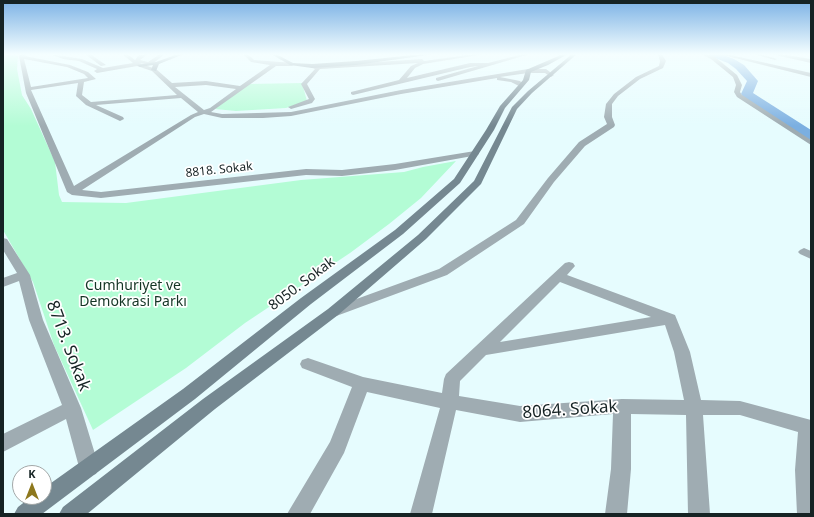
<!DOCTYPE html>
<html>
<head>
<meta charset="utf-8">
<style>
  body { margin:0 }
  #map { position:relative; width:814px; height:517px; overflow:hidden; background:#e6fcfe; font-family:"Noto Sans",sans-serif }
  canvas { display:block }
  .frame { position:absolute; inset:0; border:4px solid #162324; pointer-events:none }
  .north { position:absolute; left:12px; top:465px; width:40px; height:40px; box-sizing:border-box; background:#fff; border:1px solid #a2a7a7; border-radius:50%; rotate:0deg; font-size:11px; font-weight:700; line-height:16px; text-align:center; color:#162324 }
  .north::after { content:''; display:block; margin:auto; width:14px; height:18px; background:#8e781d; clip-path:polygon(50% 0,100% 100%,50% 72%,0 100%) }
</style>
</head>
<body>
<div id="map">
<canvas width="814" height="517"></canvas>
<div class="frame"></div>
<div class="north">K</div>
</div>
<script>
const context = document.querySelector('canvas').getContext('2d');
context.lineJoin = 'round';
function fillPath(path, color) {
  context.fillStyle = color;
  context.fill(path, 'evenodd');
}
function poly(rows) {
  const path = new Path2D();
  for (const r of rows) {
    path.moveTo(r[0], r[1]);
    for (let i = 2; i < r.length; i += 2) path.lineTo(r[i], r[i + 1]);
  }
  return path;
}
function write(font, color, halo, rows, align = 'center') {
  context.font = font + ' "Noto Sans",sans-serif';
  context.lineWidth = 3.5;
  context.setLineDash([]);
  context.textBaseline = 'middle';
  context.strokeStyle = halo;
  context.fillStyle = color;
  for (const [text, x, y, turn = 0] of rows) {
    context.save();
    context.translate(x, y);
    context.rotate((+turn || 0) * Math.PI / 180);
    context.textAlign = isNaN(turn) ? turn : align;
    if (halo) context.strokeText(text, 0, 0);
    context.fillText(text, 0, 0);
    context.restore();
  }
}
fillPath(poly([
  [3,54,18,56,17,69,22,95,31,109,55,162,59,195,62,202,126,203,301,180,404,172,423,167,456,161,421,198,389,224,350,253,245,323,186,368,93,430,54,345,33,282,3,230],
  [302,83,307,101,286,108,236,111,215,109,247,84]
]), '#b3fcd5');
fillPath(poly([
  [709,54,721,54,734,59,744,65,758,81,753,93,811,130,811,140,806,139,743,97,741,94,747,81,736,69,728,63,710,56,709,54]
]), '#7bafe1');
fillPath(poly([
  [22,54,27,54,25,56,70,65,88,72,96,79,84,82,82,95,91,102,177,95,152,71,137,66,97,73,94,71,97,69,79,61,63,59,50,54,82,59,103,68,133,63,122,54,127,54,135,60,139,55,148,54,140,60,148,62,160,54,165,54,151,65,139,63,156,69,172,83,206,81,240,86,270,65,251,62,243,54,248,54,254,60,294,63,295,64,292,66,276,66,211,112,222,114,291,112,401,90,528,69,546,69,554,75,551,77,545,73,528,73,500,77,520,81,524,85,521,87,511,82,497,80,497,78,401,94,291,116,263,118,222,118,204,114,195,117,82,190,101,192,306,169,342,170,395,164,475,151,478,151,479,153,478,155,395,170,342,176,306,175,101,198,72,195,67,192,26,93,19,56,22,54],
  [24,59,67,67,84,74,88,78,31,87,24,59],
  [78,83,76,96,86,105,120,121,124,119,123,117,96,105,181,98,198,112,191,115,74,186,31,90,78,83],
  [206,85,236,89,210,108,204,110,175,87,206,85],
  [85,54,90,54,106,65,101,66,85,54],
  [475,54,485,54,423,64,415,68,407,78,470,63,488,63,523,54,530,54,438,81,436,80,436,78,478,66,470,67,353,95,351,94,351,92,399,80,411,66,418,63,320,69,307,84,315,99,312,103,291,109,288,107,309,99,301,84,315,69,310,67,310,65,318,66,422,59,424,61,475,54],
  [658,54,662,54,666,61,663,68,640,79,618,96,612,104,612,117,615,125,614,127,585,146,554,182,524,224,447,275,339,315,334,317,329,315,327,312,329,309,439,269,516,220,548,178,579,142,607,124,604,117,606,104,614,94,636,77,659,66,660,61,658,54],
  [701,54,707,54,715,57,737,75,742,85,740,92,742,95,811,140,811,145,737,97,734,92,736,85,733,77,711,59,701,54],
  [719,54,726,54,811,73,811,77,719,54],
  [753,54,760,54,777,59,775,60,753,54],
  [771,54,780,54,811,59,811,63,771,54],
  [3,238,7,239,30,275,43,320,81,408,99,467,96,474,89,476,82,474,79,467,66,419,3,452,3,434,62,405,29,320,19,281,3,287,3,278,17,273,3,250,3,238],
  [804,248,811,251,811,259,800,254,798,252,800,250,804,248],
  [569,262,573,263,575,266,567,275,675,315,690,352,701,400,740,401,811,420,811,514,797,514,795,470,798,432,740,415,703,415,710,514,688,514,686,415,631,414,631,469,627,514,605,514,611,469,613,414,520,422,456,410,432,514,410,514,440,408,367,392,344,453,310,514,287,514,330,442,352,387,302,368,300,364,302,360,308,358,363,377,442,393,444,379,446,374,565,263,569,262],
  [560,282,651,317,500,342,560,282],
  [665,325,674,352,684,400,622,399,520,406,459,396,460,381,486,355,665,325]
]), '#9facb2');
fillPath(poly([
  [178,54,184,54,159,64,156,71,151,70,153,65,140,67,137,65,156,62,178,54],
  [271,54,276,54,293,63,312,64,356,61,423,54,435,54,356,65,312,68,290,65,271,54],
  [563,54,568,54,548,65,531,72,529,80,505,108,494,130,460,183,403,234,311,304,195,399,42,514,14,514,18,507,31,497,44,497,44,488,183,389,301,298,395,230,454,179,486,130,500,106,523,80,526,70,563,54],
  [572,54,577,54,532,93,517,109,481,184,426,239,338,315,215,409,87,514,59,514,63,507,203,399,328,309,418,235,474,181,512,107,528,91,572,54]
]), '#758891');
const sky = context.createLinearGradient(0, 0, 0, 126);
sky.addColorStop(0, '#7cb2e5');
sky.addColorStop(0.43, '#f4feff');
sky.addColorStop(1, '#f4feff00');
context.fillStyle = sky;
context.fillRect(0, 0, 814, 126);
write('12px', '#162324', '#fff', [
  ["8818. Sokak",219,170,-6]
]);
write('14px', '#162324', '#fff', [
  ["8050. Sokak",302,284,-37]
]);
write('14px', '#143525', '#fff', [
  ["Cumhuriyet ve",133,286],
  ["Demokrasi Parkı",133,302]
]);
write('17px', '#162324', '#fff', [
  ["8713. Sokak",68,346,69],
  ["8064. Sokak",570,410,-4]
]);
</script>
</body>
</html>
